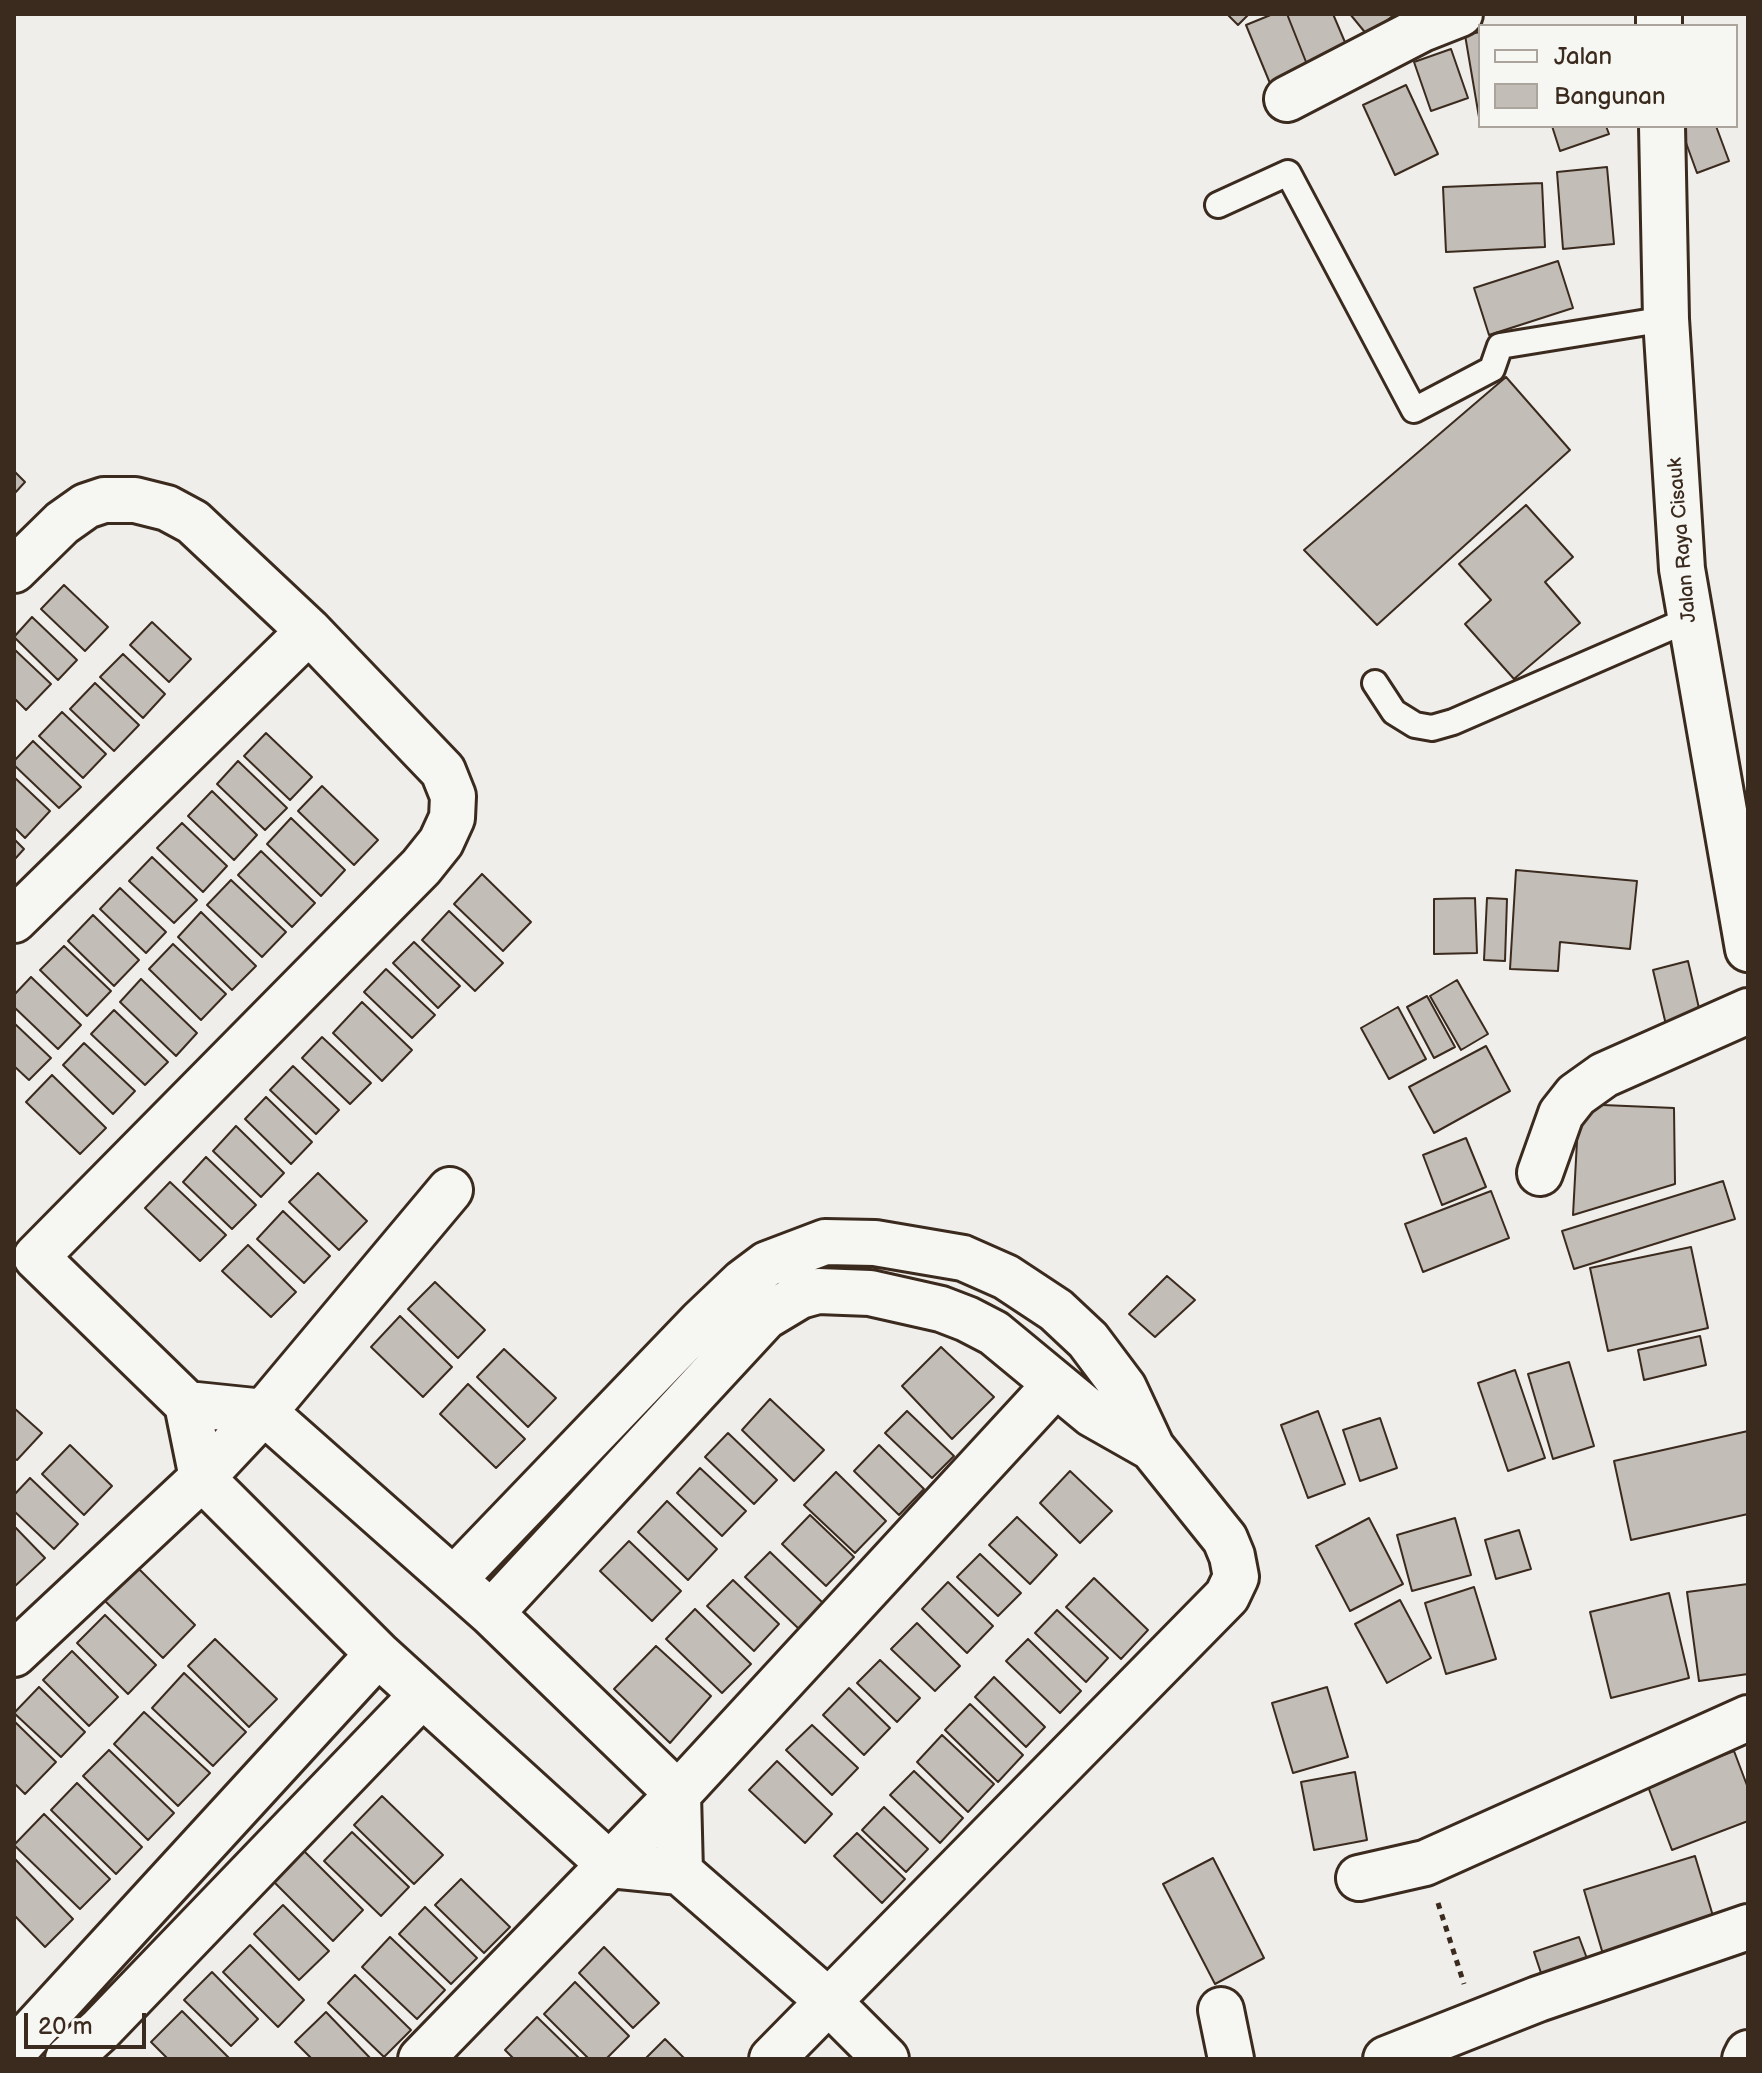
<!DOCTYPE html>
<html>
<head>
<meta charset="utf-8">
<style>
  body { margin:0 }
  #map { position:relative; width:1762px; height:2073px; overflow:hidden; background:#efeeea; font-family:"Balsamiq Sans",sans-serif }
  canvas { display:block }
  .frame { position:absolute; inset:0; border:16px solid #3b2a1e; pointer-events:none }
  .legend { position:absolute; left:1478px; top:24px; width:260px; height:104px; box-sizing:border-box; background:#f6f6f2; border:2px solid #aba49d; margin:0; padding:10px 14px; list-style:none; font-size:24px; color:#3b2a1e }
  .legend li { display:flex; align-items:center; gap:16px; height:40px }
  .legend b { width:40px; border:2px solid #aba49d }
  .scale { position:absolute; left:24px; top:2013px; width:122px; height:36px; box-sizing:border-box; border:4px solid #3b2a1e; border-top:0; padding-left:10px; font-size:24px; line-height:28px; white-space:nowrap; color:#3b2a1e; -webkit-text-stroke:6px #f6f6f2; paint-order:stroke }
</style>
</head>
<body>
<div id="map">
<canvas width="1762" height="2073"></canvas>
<div class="frame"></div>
<ul class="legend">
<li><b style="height:10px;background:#f6f6f2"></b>Jalan</li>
<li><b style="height:22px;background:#c2bdb7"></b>Bangunan</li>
</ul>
<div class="scale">20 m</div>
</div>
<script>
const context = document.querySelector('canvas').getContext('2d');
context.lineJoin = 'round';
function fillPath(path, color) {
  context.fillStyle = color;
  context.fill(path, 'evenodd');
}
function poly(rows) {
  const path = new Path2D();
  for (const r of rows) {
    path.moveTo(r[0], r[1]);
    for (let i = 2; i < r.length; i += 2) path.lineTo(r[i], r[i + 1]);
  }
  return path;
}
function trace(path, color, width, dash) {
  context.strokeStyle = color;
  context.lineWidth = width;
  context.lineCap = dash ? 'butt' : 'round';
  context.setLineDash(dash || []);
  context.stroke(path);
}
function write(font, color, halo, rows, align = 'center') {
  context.font = font + ' "Balsamiq Sans",sans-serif';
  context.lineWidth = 7;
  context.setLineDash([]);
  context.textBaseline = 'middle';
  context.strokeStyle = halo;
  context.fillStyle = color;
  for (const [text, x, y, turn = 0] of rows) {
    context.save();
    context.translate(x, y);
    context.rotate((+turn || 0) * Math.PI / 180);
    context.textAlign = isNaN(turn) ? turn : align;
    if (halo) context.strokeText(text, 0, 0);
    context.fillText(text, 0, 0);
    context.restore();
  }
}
const building = poly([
  [1227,14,1249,14,1238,25,1227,14],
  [1273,14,1287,14,1312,77,1274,93,1246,25,1273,14],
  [1287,14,1333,14,1353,61,1312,77,1287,14],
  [1350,14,1395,14,1368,36,1350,14],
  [1480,32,1480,123,1465,35,1480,32],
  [1451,49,1468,98,1431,111,1414,62,1451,49],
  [1406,85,1438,154,1395,175,1363,105,1406,85],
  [1552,126,1606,126,1609,134,1560,151,1552,126],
  [1689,126,1716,126,1729,161,1697,173,1681,129,1689,126],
  [1607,167,1614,244,1563,249,1557,172,1607,167],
  [1542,183,1545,247,1446,252,1443,187,1542,183],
  [1558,261,1573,308,1489,335,1474,288,1558,261],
  [1506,377,1570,450,1377,625,1304,550,1506,377],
  [14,471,25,482,14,494,14,471],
  [1526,505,1573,557,1545,582,1580,623,1514,679,1465,624,1491,600,1459,564,1526,505],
  [64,585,108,627,85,651,41,609,64,585],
  [32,617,77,660,58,680,14,637,32,617],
  [152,622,191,659,169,682,130,645,152,622],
  [14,649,51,684,26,710,14,698,14,649],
  [123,654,165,694,143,718,100,677,123,654],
  [95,683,139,725,114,751,70,709,95,683],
  [62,712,106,754,83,778,39,736,62,712],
  [266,733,312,777,290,800,244,756,266,733],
  [33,741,81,787,59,808,14,765,14,761,33,741],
  [238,761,287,808,265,830,217,784,238,761],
  [14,777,50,811,25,838,14,827,14,777],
  [322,786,378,840,354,865,298,811,322,786],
  [212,791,257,835,234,860,188,816,212,791],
  [291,818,345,870,321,896,267,844,291,818],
  [182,823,227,866,203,892,157,848,182,823],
  [14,839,24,849,14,860,14,839],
  [261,851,315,903,292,927,238,875,261,851],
  [152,857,197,900,174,923,129,881,152,857],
  [1516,870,1637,881,1630,949,1560,942,1558,971,1510,969,1516,870],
  [482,874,531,922,503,951,454,904,482,874],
  [231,880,286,932,262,957,207,905,231,880],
  [120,888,166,932,146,953,100,909,120,888],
  [1475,898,1477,953,1434,954,1434,899,1475,898],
  [1487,898,1507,899,1505,961,1484,960,1487,898],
  [449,911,503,963,475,991,422,940,449,911],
  [201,912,256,966,232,990,178,937,201,912],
  [93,915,139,960,114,986,68,941,93,915],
  [414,942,460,986,438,1008,393,963,414,942],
  [173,944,226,994,201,1020,149,969,173,944],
  [64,946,111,991,87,1016,40,970,64,946],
  [1688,961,1702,1021,1667,1029,1653,970,1688,961],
  [386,969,435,1015,412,1038,364,992,386,969],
  [31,977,81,1025,58,1049,14,1007,14,995,31,977],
  [141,979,197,1033,176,1056,120,1002,141,979],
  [1457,980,1488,1034,1461,1050,1430,996,1457,980],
  [1427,996,1455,1047,1434,1058,1407,1007,1427,996],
  [362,1002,412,1050,382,1081,333,1033,362,1002],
  [1398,1007,1426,1059,1389,1079,1361,1028,1398,1007],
  [114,1010,168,1062,145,1085,91,1034,114,1010],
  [14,1023,51,1058,29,1080,14,1066,14,1023],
  [322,1037,371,1083,350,1104,302,1058,322,1037],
  [84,1043,135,1091,113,1114,63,1065,84,1043],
  [1486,1046,1510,1091,1434,1133,1409,1087,1486,1046],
  [293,1066,339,1110,316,1134,270,1090,293,1066],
  [52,1075,106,1128,80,1154,26,1102,52,1075],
  [266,1097,312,1142,291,1164,245,1119,266,1097],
  [1579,1104,1674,1108,1675,1184,1573,1215,1579,1104],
  [236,1126,284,1173,261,1197,213,1151,236,1126],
  [1466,1138,1486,1187,1442,1205,1423,1155,1466,1138],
  [206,1157,256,1205,232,1229,183,1182,206,1157],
  [318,1173,367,1221,339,1250,289,1202,318,1173],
  [1723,1181,1735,1219,1574,1269,1562,1231,1723,1181],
  [170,1182,226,1235,200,1261,145,1208,170,1182],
  [1491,1191,1509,1238,1423,1272,1405,1224,1491,1191],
  [283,1211,330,1256,304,1283,257,1239,283,1211],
  [248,1245,296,1292,271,1317,222,1271,248,1245],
  [1691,1247,1708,1328,1608,1351,1590,1268,1691,1247],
  [1167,1276,1195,1300,1155,1337,1129,1314,1167,1276],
  [435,1282,485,1330,458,1358,408,1309,435,1282],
  [400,1316,452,1367,423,1397,371,1347,400,1316],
  [1700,1336,1706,1365,1644,1380,1638,1350,1700,1336],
  [941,1347,994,1397,952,1439,902,1386,941,1347],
  [504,1349,556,1398,528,1427,477,1377,504,1349],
  [1569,1362,1594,1446,1553,1459,1528,1374,1569,1362],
  [1515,1370,1545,1458,1508,1471,1478,1383,1515,1370],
  [468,1384,525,1439,496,1468,440,1414,468,1384],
  [770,1399,824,1450,794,1481,742,1430,770,1399],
  [14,1408,42,1433,17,1460,14,1458,14,1408],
  [907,1411,954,1456,932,1478,885,1433,907,1411],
  [1318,1411,1345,1484,1308,1498,1281,1425,1318,1411],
  [1380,1418,1397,1468,1360,1481,1343,1430,1380,1418],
  [1748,1431,1748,1514,1631,1540,1614,1461,1748,1431],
  [728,1433,777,1480,754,1504,705,1457,728,1433],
  [70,1445,112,1486,84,1515,42,1474,70,1445],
  [879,1445,924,1489,899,1515,854,1471,879,1445],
  [700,1468,746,1511,722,1536,677,1493,700,1468],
  [1070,1471,1112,1511,1080,1543,1040,1503,1070,1471],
  [836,1472,886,1521,855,1553,804,1505,836,1472],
  [30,1478,78,1524,54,1549,14,1511,14,1495,30,1478],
  [667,1501,717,1549,688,1580,638,1532,667,1501],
  [810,1515,854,1557,826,1586,782,1544,810,1515],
  [1017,1517,1057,1555,1030,1584,989,1545,1017,1517],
  [1369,1518,1403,1584,1350,1611,1316,1546,1369,1518],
  [1455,1518,1471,1575,1412,1591,1397,1535,1455,1518],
  [14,1526,45,1558,14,1587,14,1526],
  [1519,1530,1531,1569,1496,1579,1485,1540,1519,1530],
  [629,1541,681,1591,652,1621,600,1571,629,1541],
  [770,1552,823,1603,799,1629,745,1577,770,1552],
  [980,1554,1021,1593,998,1616,957,1577,980,1554],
  [137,1567,195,1625,163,1658,104,1600,137,1567],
  [1094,1578,1148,1630,1121,1659,1066,1607,1094,1578],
  [733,1580,779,1624,754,1651,707,1606,733,1580],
  [948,1582,993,1626,967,1653,922,1609,948,1582],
  [1748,1584,1748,1674,1699,1681,1687,1592,1748,1584],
  [1474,1587,1496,1659,1446,1674,1425,1603,1474,1587],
  [1669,1593,1689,1678,1611,1698,1590,1612,1669,1593],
  [1400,1600,1431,1658,1387,1683,1355,1624,1400,1600],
  [695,1609,751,1664,722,1693,666,1639,695,1609],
  [1057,1610,1108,1658,1086,1682,1035,1633,1057,1610],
  [105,1615,156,1665,128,1694,77,1643,105,1615],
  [917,1623,960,1666,935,1691,891,1649,917,1623],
  [215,1639,277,1699,249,1727,188,1666,215,1639],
  [1028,1639,1081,1691,1060,1713,1006,1661,1028,1639],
  [656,1646,711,1696,670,1743,614,1689,656,1646],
  [72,1651,118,1697,89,1726,43,1680,72,1651],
  [880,1660,920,1698,897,1722,857,1683,880,1660],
  [184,1673,246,1732,213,1766,152,1708,184,1673],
  [994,1677,1045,1727,1026,1747,975,1697,994,1677],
  [39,1687,85,1732,61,1757,14,1713,39,1687],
  [1327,1687,1348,1757,1293,1773,1272,1703,1327,1687],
  [849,1688,890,1728,864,1755,823,1715,849,1688],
  [970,1704,1023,1755,998,1782,945,1730,970,1704],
  [144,1712,210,1773,178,1806,114,1744,144,1712],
  [14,1721,56,1762,25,1794,14,1783,14,1721],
  [812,1725,858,1768,832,1795,786,1750,812,1725],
  [942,1735,994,1784,968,1812,917,1762,942,1735],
  [109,1750,174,1813,148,1840,83,1776,109,1750],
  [1734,1751,1748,1788,1748,1821,1672,1850,1647,1784,1734,1751],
  [777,1761,832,1814,805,1843,749,1790,777,1761],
  [914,1771,963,1818,940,1843,890,1795,914,1771],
  [1355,1772,1367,1840,1314,1850,1301,1782,1355,1772],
  [77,1783,142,1847,116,1874,51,1810,77,1783],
  [382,1796,443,1855,414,1884,354,1825,382,1796],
  [884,1807,928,1849,906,1872,862,1830,884,1807],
  [44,1814,110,1879,80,1909,14,1845,44,1814],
  [352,1832,409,1887,381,1916,324,1861,352,1832],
  [857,1833,905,1879,882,1903,834,1856,857,1833],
  [304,1851,363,1910,333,1941,273,1881,304,1851],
  [1695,1856,1716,1926,1605,1961,1584,1890,1695,1856],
  [14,1858,73,1919,45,1947,14,1915,14,1858],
  [1213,1858,1264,1958,1215,1984,1163,1884,1213,1858],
  [461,1879,510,1927,484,1953,435,1905,461,1879],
  [283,1905,329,1951,299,1980,254,1934,283,1905],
  [425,1907,477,1958,451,1984,399,1934,425,1907],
  [390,1937,445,1990,417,2019,362,1967,390,1937],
  [1579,1937,1592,1972,1546,1988,1534,1952,1579,1937],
  [250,1945,304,2000,278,2027,223,1972,250,1945],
  [604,1947,659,2003,633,2028,579,1973,604,1947],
  [212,1972,258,2019,231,2046,184,2000,212,1972],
  [355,1975,411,2030,384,2057,328,2003,355,1975],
  [575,1982,629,2036,606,2059,589,2059,544,2014,575,1982],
  [182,2011,230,2059,168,2059,151,2042,182,2011],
  [326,2012,371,2059,312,2059,295,2042,326,2012],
  [537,2017,580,2059,514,2059,505,2050,537,2017],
  [665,2039,685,2059,645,2059,665,2039]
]);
fillPath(building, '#c2bdb7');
trace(building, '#3b2a1e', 2);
const lane = poly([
  [1218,205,1288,173,1414,410,1492,369,1500,346,1666,319],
  [1375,683,1394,712,1415,725,1432,728,1453,722,1690,619]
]);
const street = poly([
  [1287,99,1422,29,1460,14],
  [14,570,62,523,86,506,104,500,135,500,167,508,193,522,309,631,443,771,453,796,452,818,441,842,421,867,36,1257,187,1404,202,1478,378,1654,610,1865,680,1872,827,2000,886,2059],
  [14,920,309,631],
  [1540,1173,1561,1114,1576,1095,1604,1075,1748,1011],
  [187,1404,264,1412,491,1613,678,1794,680,1872],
  [455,1578,701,1322,743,1282,767,1264,825,1242,875,1243,963,1258,1006,1277,1056,1310,1088,1340,1124,1388,1152,1448,1225,1539,1232,1556,1236,1577,1227,1596,772,2059],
  [491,1613,765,1317,800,1296,818,1291,870,1293,941,1309,967,1319,994,1333,1092,1414,1152,1448],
  [14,1654,202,1478,264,1412,450,1190],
  [1359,1878,1425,1863,1748,1718],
  [1221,2010,1231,2059],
  [14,2051,378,1654],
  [68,2059,101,2029,422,1695],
  [421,2059,678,1794,1055,1385],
  [1386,2059,1538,1999,1748,1927],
  [1745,2059,1748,2053]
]);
const secondary = poly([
  [1659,14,1659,26],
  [1662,126,1666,319,1682,569,1748,949]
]);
trace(lane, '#3b2a1e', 30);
trace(street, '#3b2a1e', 50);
trace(secondary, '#3b2a1e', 50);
trace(poly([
  [1438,1903,1464,1984]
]), '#3b2a1e', 5, [6, 6]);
trace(lane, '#f6f6f2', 24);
trace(street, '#f6f6f2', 44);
trace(secondary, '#f6f6f2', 44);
write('20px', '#3b2a1e', '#f6f6f2', [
  ["Jalan Raya Cisauk",1683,540,-95]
]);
</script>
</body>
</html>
